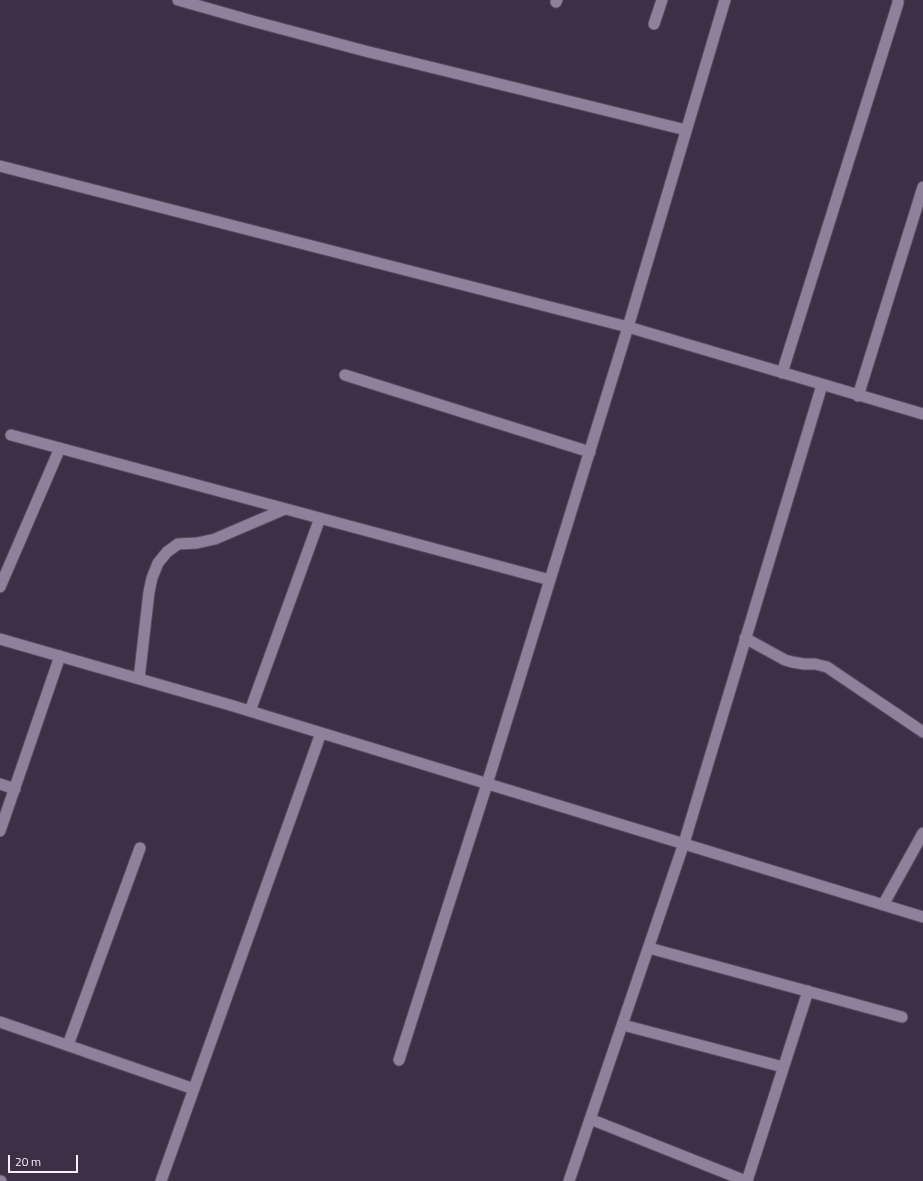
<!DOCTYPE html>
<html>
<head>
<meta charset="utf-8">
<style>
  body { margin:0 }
  #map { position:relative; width:923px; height:1181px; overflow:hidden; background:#3c2f46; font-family:"Titillium Web",sans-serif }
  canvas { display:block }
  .scale { position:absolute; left:8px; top:1155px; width:70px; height:18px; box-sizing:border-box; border:2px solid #f7effe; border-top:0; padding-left:5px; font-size:12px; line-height:14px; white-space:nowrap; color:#f7effe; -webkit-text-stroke:3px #3c2f46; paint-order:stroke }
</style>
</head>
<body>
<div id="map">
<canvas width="923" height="1181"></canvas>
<div class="scale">20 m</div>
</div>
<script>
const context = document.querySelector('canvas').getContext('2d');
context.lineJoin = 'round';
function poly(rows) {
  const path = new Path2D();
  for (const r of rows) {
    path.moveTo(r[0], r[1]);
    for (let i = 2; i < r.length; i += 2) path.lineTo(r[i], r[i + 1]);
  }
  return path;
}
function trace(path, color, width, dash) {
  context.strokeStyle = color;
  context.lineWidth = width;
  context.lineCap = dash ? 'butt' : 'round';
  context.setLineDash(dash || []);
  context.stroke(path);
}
const minor = poly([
  [178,0,256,22,365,51,686,130],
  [556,2,557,0],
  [654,24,662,0],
  [0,166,628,327,923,414],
  [782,373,898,3,898,0],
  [345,375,590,452],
  [858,396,923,187],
  [11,435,550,580],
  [0,587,60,448],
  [745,638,785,660,792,662,804,664,815,664,827,667,923,732],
  [0,639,230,705,923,917],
  [139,679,149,592,152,578,158,563,167,552,178,544,197,543,215,539,285,509],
  [250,711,320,518],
  [0,784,15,789],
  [0,831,60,656],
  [883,905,923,833],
  [649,948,902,1017],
  [0,1022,194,1089],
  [623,1025,783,1067],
  [68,1045,140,848],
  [399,1060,487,784,628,327,725,0],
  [590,1119,746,1181],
  [0,1181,1,1181],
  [161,1181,321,733],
  [569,1181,684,843,822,385],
  [747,1181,808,991]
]);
trace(minor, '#564b5e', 13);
trace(minor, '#8f819b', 11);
</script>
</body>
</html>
